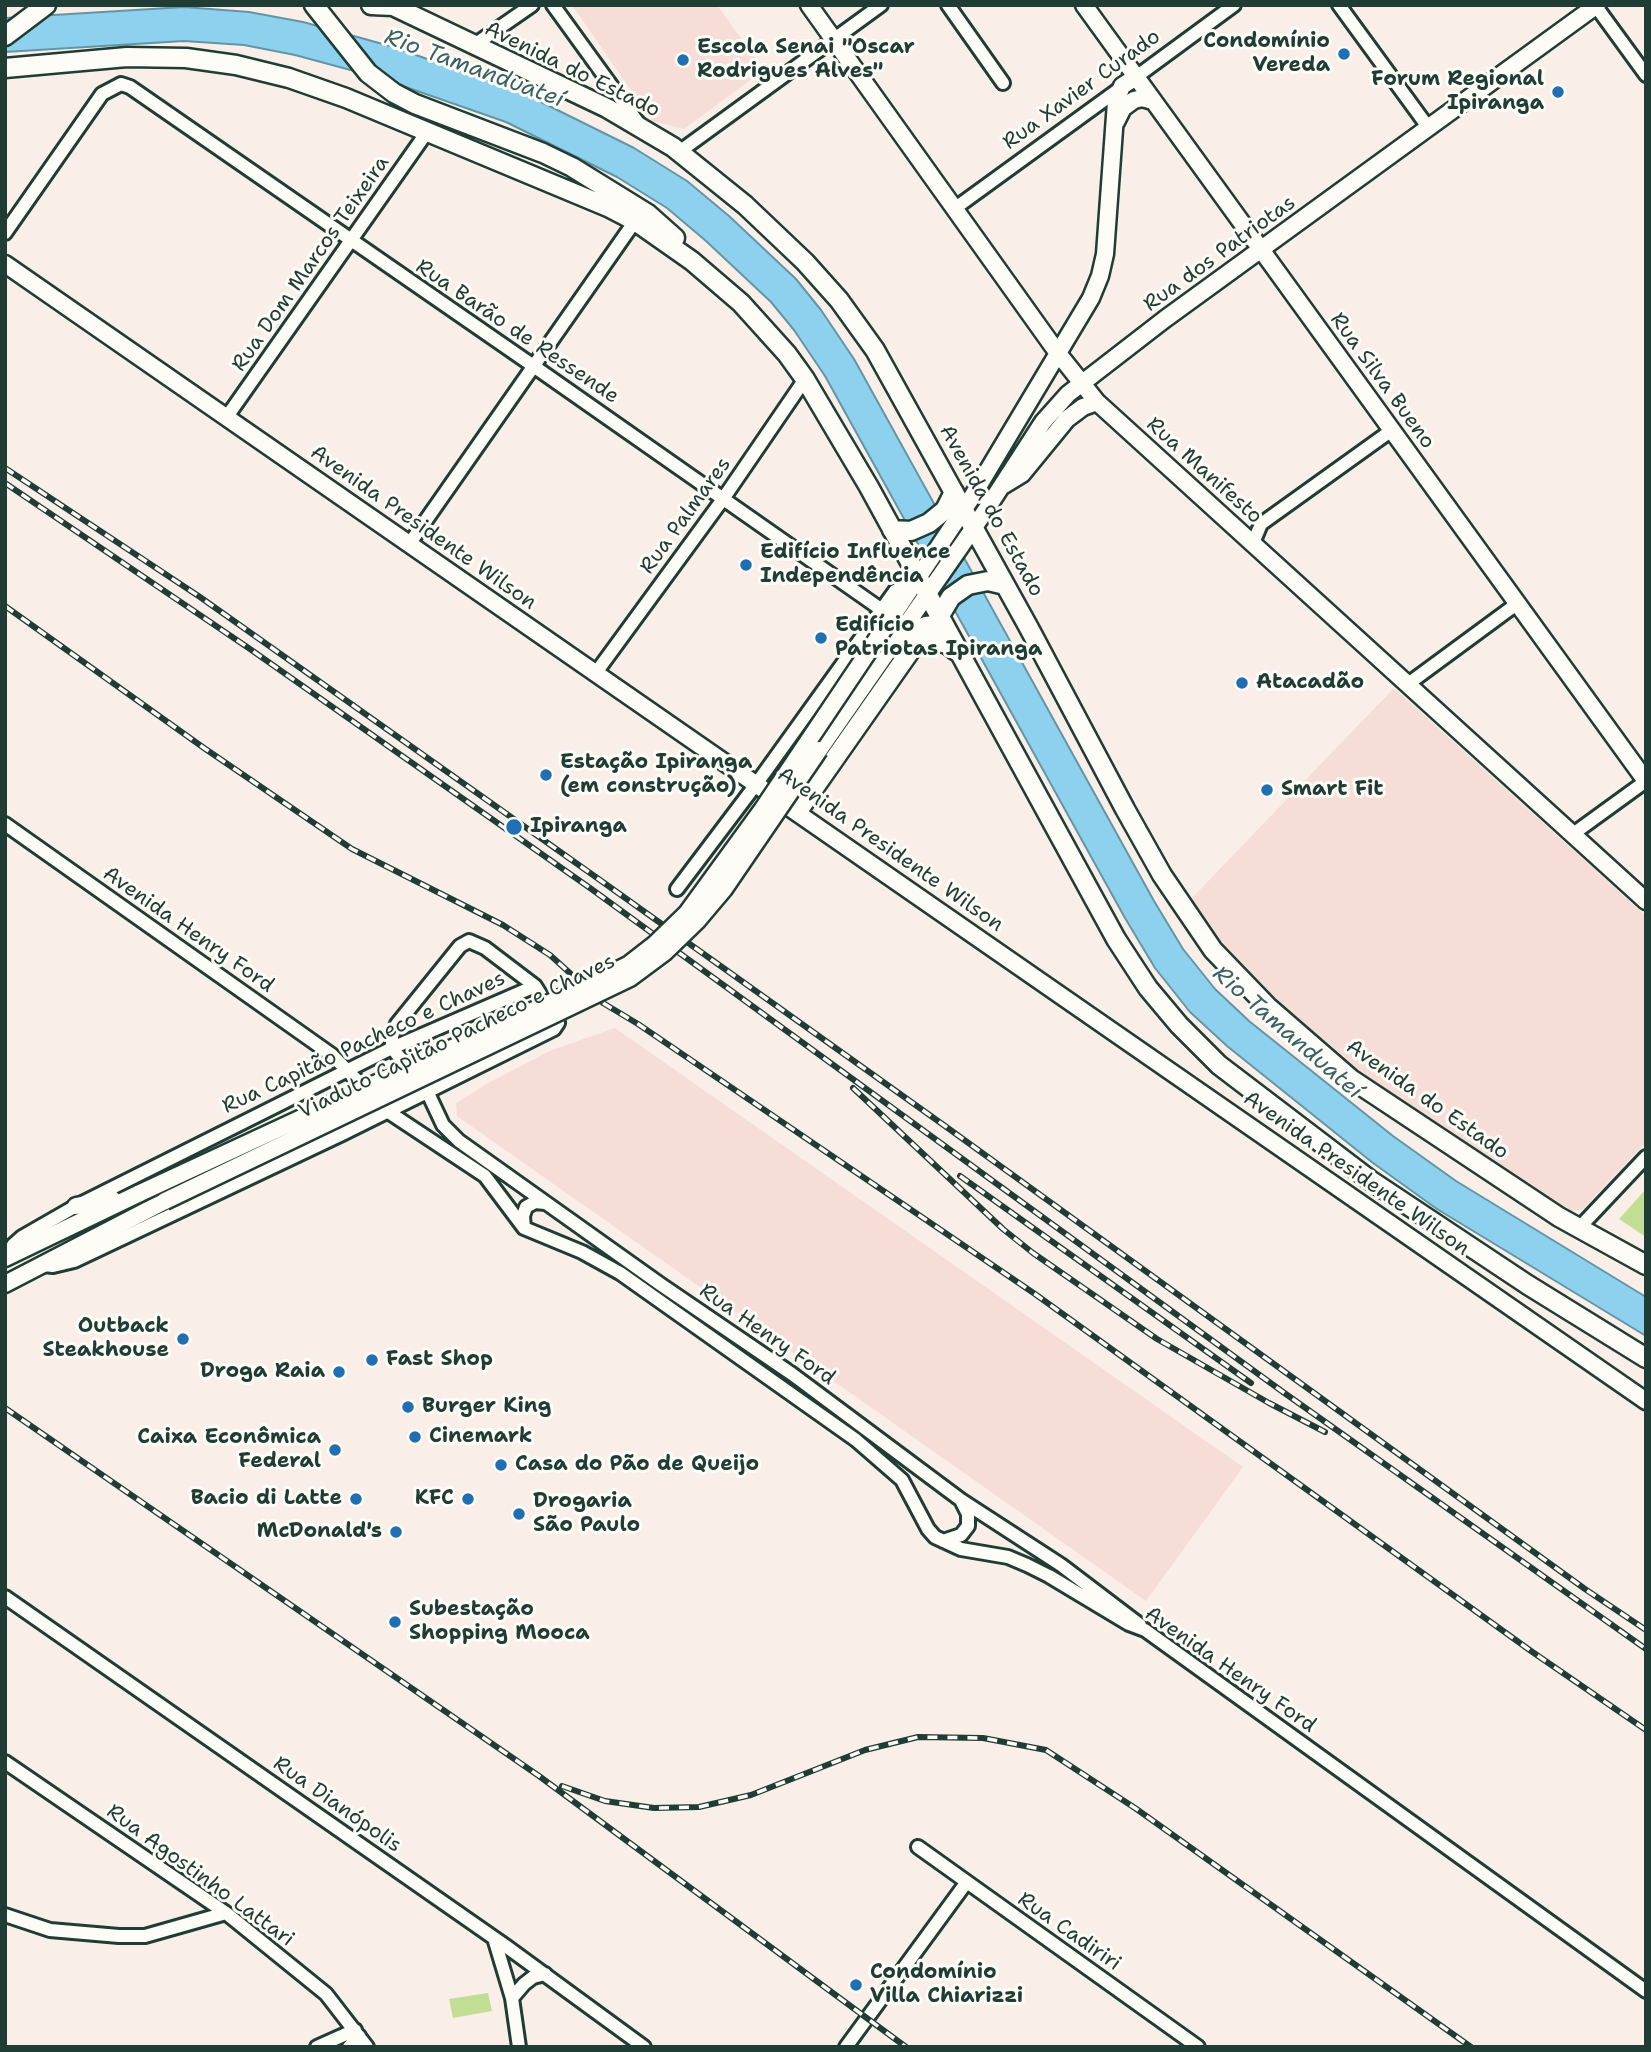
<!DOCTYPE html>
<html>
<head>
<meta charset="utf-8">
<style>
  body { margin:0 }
  #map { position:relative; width:1651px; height:2052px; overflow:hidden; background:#faeee8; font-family:"Shantell Sans",sans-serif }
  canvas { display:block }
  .frame { position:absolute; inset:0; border:7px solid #1f3d34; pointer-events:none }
</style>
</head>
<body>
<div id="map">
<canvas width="1651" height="2052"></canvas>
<div class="frame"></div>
</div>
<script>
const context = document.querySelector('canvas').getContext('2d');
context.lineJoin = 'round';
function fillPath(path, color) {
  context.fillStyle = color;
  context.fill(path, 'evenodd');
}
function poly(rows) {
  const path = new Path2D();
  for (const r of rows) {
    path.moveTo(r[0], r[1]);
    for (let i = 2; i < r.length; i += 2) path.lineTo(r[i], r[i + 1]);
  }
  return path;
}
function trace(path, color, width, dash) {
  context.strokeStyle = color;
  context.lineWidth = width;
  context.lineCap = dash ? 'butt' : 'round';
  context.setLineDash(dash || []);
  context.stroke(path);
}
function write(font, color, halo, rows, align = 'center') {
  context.font = font + ' "Shantell Sans",sans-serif';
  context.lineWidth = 6;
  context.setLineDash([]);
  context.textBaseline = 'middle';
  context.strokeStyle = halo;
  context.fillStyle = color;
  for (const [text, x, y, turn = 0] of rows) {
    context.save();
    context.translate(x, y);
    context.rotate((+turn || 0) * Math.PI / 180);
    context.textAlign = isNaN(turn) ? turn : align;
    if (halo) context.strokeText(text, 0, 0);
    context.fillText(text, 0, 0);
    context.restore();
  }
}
fillPath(poly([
  [572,5,717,5,764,70,684,129,652,121],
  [1394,688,1646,916,1646,1142,1582,1210,1563,1211,1388,1096,1339,1059,1254,981,1207,927,1190,900],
  [615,1028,1243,1467,1146,1601,457,1116,456,1103,490,1082,552,1050]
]), '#f7ddd7');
fillPath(poly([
  [1646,1189,1646,1237,1619,1219],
  [488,1993,492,2011,453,2018,449,1999]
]), '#c2de95');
const water = poly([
  [184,7,249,12,303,22,390,46,519,91,634,148,687,181,729,216,796,279,821,310,854,359,1154,901,1183,949,1215,989,1249,1021,1393,1136,1456,1181,1646,1297,1646,1336,1437,1209,1373,1163,1227,1046,1190,1012,1155,968,1125,918,825,376,794,330,771,302,706,241,667,208,617,177,506,122,380,78,295,55,244,45,184,41,5,52,5,18,184,7]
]);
fillPath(water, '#8ed1ef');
trace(water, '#6296a4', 2);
const minor = poly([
  [553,5,639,124],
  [948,5,1003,83],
  [1339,5,1428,127],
  [1595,5,1646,75],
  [473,46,532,5],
  [1136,77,1234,5],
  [679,152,881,5],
  [954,209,1122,87],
  [5,233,102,94,121,84,130,87,532,365,882,610],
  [226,418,427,132],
  [410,543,635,221],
  [1253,543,1261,524,1392,430],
  [595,674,723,499,805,379],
  [1408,684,1518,603],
  [5,824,332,1055,387,1111,485,1176,524,1228,582,1252,620,1273,856,1440,902,1480,928,1529,935,1537,961,1549,1008,1557,1027,1565,1049,1576,1129,1624,1145,1630,1646,1991],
  [1573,834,1646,781],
  [677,889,757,783,895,591,917,578],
  [392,1048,427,1091,443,1125,459,1141,660,1284,792,1374,961,1500,1061,1565,1140,1625],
  [524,1228,523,1216,526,1207,535,1202,545,1203],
  [1579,1228,1646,1157],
  [8,1256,13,1245,22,1237,76,1206,392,1048,535,986],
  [43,1265,53,1266,74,1261,342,1134,554,1029,558,1023,535,986,485,948,469,941,460,946,397,1024,392,1036,392,1048],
  [943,1541,961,1535,968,1526,968,1514,961,1500],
  [5,1597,507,1947,644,2047],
  [5,1762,226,1913,326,1994,367,2047],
  [918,1847,1198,2047],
  [5,1915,50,1930,119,1936,145,1936,226,1913],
  [494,1938,512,1998,519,2047],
  [512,1998,524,1984,533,1977,545,1974],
  [317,2047,355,2030],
  [349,2047,359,2036],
  [846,2047,966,1883]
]);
const major = poly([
  [809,5,1057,352,1097,402,1646,901],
  [1084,5,1646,781],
  [1116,122,1123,108,1134,100,1142,98,1153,101],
  [5,264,1646,1401],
  [1004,485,1022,474,1067,419,1083,407,1097,402],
  [887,624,972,497,1091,298,1100,276,1105,254,1116,102,1122,86,1136,77],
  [819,750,986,510,1043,422,1068,394,1165,319,1597,5],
  [76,1206,112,1199],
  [5,1258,140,1193],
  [5,1284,165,1201]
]);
const highway = poly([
  [314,5,368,73,394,93,415,104,543,153,572,167,648,214,675,238],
  [371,5,393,6,607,108,673,147,745,205,805,262,839,300,875,350,1029,628,1125,809,1162,875,1213,950,1268,1007,1351,1079,1559,1217,1646,1265],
  [5,36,46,5],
  [5,68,127,57,186,58,236,65,289,78,346,98,610,208,635,221,692,261,741,303,787,354,805,379,869,487,1116,939,1148,988,1179,1025,1219,1065,1370,1180,1528,1285,1646,1358],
  [892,530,911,531,929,523,945,510,954,492],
  [939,617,951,597,968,585,988,581,1005,585],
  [899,636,926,626,943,624],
  [798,811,913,647,923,641,933,640,947,644,956,651]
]);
trace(minor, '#1f3d34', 18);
trace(major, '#1f3d34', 21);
trace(highway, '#1f3d34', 23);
trace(minor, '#fdfcf7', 12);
trace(major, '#fdfcf7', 16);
trace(highway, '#fdfcf7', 18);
const rail = poly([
  [5,468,200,597,600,880,945,1126,1585,1589,1646,1630],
  [5,483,250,649,590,888,1283,1392,1646,1649],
  [5,606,204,748,352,849,503,925,550,955,603,1003,638,1024,1035,1294,1531,1651,1646,1730],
  [853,1088,1003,1229,1033,1253,1157,1339,1269,1403,1325,1432],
  [960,1176,1251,1383],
  [5,1408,539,1776,906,2047],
  [562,1786,605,1801,654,1808,699,1807,751,1795,865,1750,918,1737,983,1738,1046,1750,1135,1808,1471,2047]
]);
trace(rail, '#1f3d34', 6);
trace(rail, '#fdfcf7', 3.5, [10]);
const majorBridge = poly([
  [140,1193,588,985,628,965,655,944,687,913,762,810,887,624],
  [165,1201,630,978,665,952,697,921,724,889,819,750]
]);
trace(majorBridge, '#1f3d34', 21, []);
trace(majorBridge, '#fdfcf7', 16);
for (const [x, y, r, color] of [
  [1344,54,7,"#1f6fb2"],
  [683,60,7,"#1f6fb2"],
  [1558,92,7,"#1f6fb2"],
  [746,565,7,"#1f6fb2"],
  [821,638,7,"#1f6fb2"],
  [1242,683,7,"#1f6fb2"],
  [546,775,7,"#1f6fb2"],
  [1267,790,7,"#1f6fb2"],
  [514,827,9,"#1f6fb2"],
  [183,1339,7,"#1f6fb2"],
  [372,1360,7,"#1f6fb2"],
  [339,1372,7,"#1f6fb2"],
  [408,1407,7,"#1f6fb2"],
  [415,1437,7,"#1f6fb2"],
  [335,1450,7,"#1f6fb2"],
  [501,1465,7,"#1f6fb2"],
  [356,1499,7,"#1f6fb2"],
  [468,1499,7,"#1f6fb2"],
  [519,1514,7,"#1f6fb2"],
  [396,1532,7,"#1f6fb2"],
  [395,1622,7,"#1f6fb2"],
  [856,1985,7,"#1f6fb2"]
]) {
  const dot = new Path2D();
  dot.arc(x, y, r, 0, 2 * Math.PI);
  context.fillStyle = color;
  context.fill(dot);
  trace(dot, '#fdfcf7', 2.5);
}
write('bold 21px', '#1f3d34', '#fdfcf7', [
  ["Condomínio",1330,42,"right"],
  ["Vereda",1330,66,"right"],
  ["Escola Senai \"Oscar",697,48],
  ["Rodrigues Alves\"",697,72],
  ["Forum Regional",1544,80,"right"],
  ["Ipiranga",1544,104,"right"],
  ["Edifício Influence",760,553],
  ["Independência",760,577],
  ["Edifício",835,626],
  ["Patriotas Ipiranga",835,650],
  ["Atacadão",1256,683],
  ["Estação Ipiranga",560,763],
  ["(em construção)",560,787],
  ["Smart Fit",1281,790],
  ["Ipiranga",530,827],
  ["Outback",169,1327,"right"],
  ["Steakhouse",169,1351,"right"],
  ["Fast Shop",386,1360],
  ["Droga Raia",325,1372,"right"],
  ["Burger King",422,1407],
  ["Cinemark",429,1437],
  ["Caixa Econômica",321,1438,"right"],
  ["Federal",321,1462,"right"],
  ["Casa do Pão de Queijo",515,1465],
  ["Bacio di Latte",342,1499,"right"],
  ["KFC",454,1499,"right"],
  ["Drogaria",533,1502],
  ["São Paulo",533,1526],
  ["McDonald's",382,1532,"right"],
  ["Subestação",409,1610],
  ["Shopping Mooca",409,1634],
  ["Condomínio",870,1973],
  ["Villa Chiarizzi",870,1997]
], 'left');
write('21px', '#1f3d34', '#fdfcf7', [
  ["Avenida do Estado",572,70,26],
  ["Rua Xavier Curado",1082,90,-36],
  ["Rua dos Patriotas",1220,254,-36],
  ["Rua Dom Marcos Teixeira",311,264,-55],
  ["Rua Barão de Ressende",517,332,34],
  ["Rua Silva Bueno",1382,381,54],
  ["Rua Manifesto",1204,471,42],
  ["Avenida do Estado",991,511,61],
  ["Rua Palmares",686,516,-54],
  ["Avenida Presidente Wilson",423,528,35],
  ["Avenida Presidente Wilson",890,850,35],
  ["Avenida Henry Ford",188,930,35],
  ["Viaduto Capitão Pacheco e Chaves",457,1037,-26],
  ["Rua Capitão Pacheco e Chaves",364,1043,-25],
  ["Avenida do Estado",1427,1100,35],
  ["Avenida Presidente Wilson",1356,1174,35],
  ["Rua Henry Ford",767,1335,35],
  ["Avenida Henry Ford",1230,1670,35],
  ["Rua Dianópolis",337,1805,35],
  ["Rua Agostinho Lattari",200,1876,36],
  ["Rua Cadiriri",1069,1932,35]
]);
write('italic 23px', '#3b6263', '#fdfcf7', [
  ["Rio Tamanduateí",474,69,20],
  ["Rio Tamanduateí",1287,1033,41]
]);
</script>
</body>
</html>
